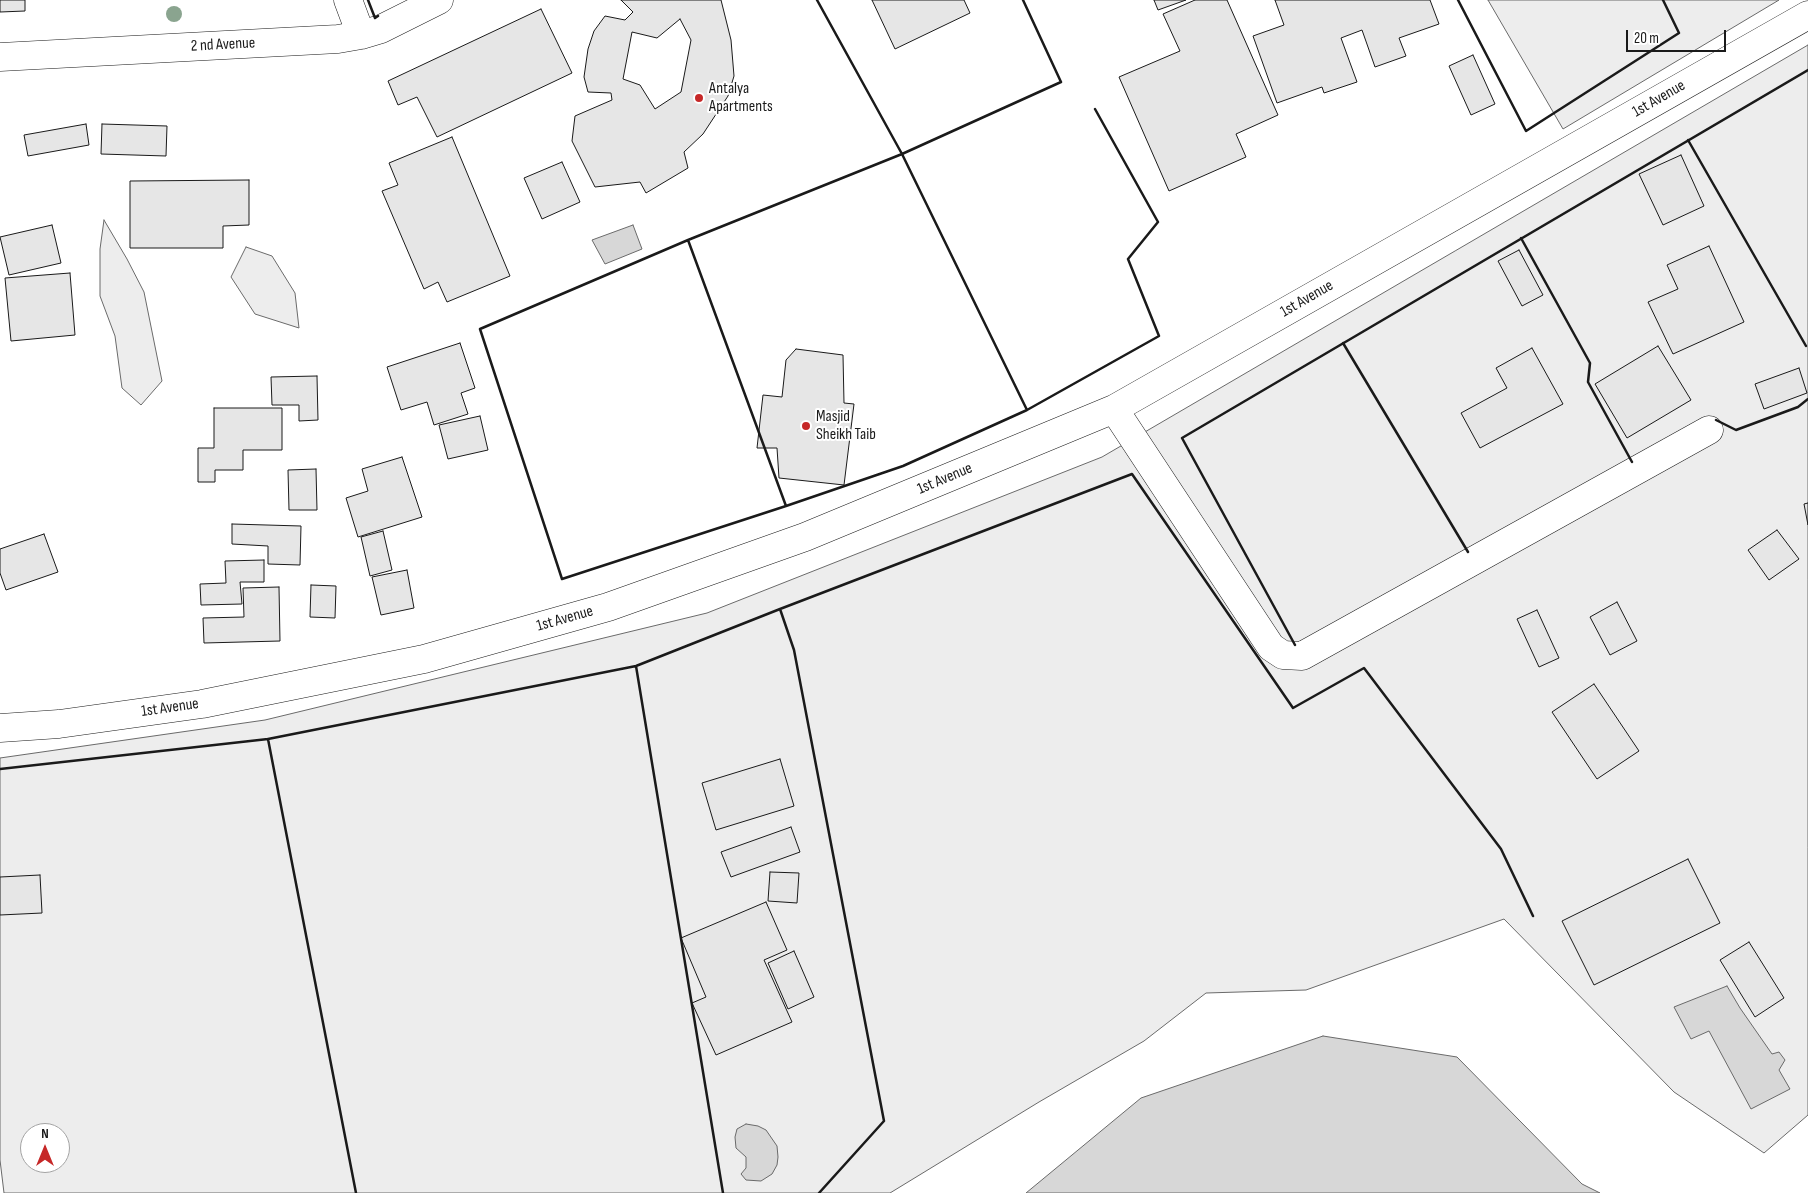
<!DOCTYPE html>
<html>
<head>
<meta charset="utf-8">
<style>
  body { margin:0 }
  #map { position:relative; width:1808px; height:1193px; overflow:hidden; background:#fff; font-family:"Sofia Sans Condensed",sans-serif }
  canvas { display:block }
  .north { position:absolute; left:20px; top:1123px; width:50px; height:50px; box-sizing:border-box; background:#fff; border:1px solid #a3a3a3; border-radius:50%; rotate:0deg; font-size:14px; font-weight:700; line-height:20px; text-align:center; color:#1a1a1a }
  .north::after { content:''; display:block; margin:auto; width:18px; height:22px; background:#c62828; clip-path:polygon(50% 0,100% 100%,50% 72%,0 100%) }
  .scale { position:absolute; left:1626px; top:30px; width:100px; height:22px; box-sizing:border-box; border:2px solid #1a1a1a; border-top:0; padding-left:6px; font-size:15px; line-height:18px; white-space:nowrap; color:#1a1a1a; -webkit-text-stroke:4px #fff; paint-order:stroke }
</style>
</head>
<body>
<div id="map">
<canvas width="1808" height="1193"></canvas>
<div class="north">N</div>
<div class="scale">20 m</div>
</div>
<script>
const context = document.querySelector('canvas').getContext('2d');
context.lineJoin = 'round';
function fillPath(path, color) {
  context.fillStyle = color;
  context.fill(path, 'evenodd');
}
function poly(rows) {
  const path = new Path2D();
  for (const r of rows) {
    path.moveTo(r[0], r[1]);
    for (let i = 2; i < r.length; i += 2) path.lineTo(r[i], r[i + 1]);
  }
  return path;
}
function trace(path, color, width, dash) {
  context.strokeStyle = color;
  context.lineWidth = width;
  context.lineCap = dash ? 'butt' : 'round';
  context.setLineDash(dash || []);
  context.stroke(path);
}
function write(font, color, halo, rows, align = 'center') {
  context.font = font + ' "Sofia Sans Condensed",sans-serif';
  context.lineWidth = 4;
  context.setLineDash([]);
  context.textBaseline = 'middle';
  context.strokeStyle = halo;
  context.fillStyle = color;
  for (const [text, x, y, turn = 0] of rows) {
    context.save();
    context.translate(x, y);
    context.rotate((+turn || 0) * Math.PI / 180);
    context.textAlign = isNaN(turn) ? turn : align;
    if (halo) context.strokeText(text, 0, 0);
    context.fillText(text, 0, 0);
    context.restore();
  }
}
const built = poly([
  [1488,0,1779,0,1563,129,1488,0],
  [1808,45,1808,1115,1764,1153,1674,1092,1504,919,1306,990,1206,993,1144,1041,1039,1102,890,1193,4,1193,0,1160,0,758,265,720,707,613,1102,457,1808,45],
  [30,1133,60,1133,60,1163,30,1163,30,1133],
  [104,220,127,259,144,292,162,381,141,405,122,388,115,336,100,296,100,249,104,220],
  [246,247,272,256,295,293,299,328,255,314,231,277,246,247]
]);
fillPath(built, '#ededed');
trace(built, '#6a6a6a', 1);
const water = poly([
  [633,225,642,249,605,264,592,240,633,225],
  [1727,986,1740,1008,1772,1054,1779,1052,1785,1060,1779,1070,1790,1089,1751,1109,1709,1031,1691,1039,1674,1007,1727,986],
  [1323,1036,1457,1057,1582,1184,1600,1193,1026,1193,1141,1098,1323,1036],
  [746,1124,758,1126,766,1130,777,1146,778,1157,777,1165,772,1174,761,1181,746,1180,741,1174,746,1168,746,1157,736,1148,735,1137,737,1129,746,1124]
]);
fillPath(water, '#d7d7d7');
trace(water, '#6a6a6a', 1);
const building = poly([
  [0,0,25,0,25,11,0,12,0,0],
  [621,0,721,0,731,40,734,76,728,96,703,134,684,152,688,168,646,193,640,182,595,187,572,141,575,116,612,100,611,93,588,92,584,77,588,49,594,31,605,16,625,20,633,12,621,0],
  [680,19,691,40,681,92,655,109,640,85,623,79,632,32,657,38,680,19],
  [872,0,964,0,970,13,895,49,872,0],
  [1154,0,1186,0,1158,10,1154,0],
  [1195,0,1227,0,1278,115,1236,134,1246,157,1169,191,1119,77,1180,51,1163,14,1195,0],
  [1275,0,1430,0,1439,24,1399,38,1406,56,1375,67,1362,30,1341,38,1357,82,1324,93,1322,87,1277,103,1253,36,1284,25,1275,0],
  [541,9,572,73,437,137,417,97,398,105,388,81,541,9],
  [1473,55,1495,104,1471,115,1449,66,1473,55],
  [86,124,89,145,28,156,24,135,86,124],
  [102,124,167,126,166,156,101,154,102,124],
  [452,137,510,276,447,302,438,282,424,289,382,191,398,185,389,163,452,137],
  [1681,155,1704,206,1663,225,1639,174,1681,155],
  [562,162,580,202,542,219,524,178,562,162],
  [249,180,249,225,223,226,223,248,130,248,130,181,249,180],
  [52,225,61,263,9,275,0,237,52,225],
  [1709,246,1744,322,1673,354,1648,302,1678,289,1667,265,1709,246],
  [1519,250,1543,295,1522,306,1498,261,1519,250],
  [70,273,75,335,11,341,5,278,70,273],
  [460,343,475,388,461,393,468,414,434,425,427,402,401,410,387,367,460,343],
  [1658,346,1691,400,1627,438,1595,384,1658,346],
  [1532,348,1563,404,1480,448,1461,413,1507,388,1496,368,1532,348],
  [796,349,843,355,844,403,854,404,844,485,779,478,777,448,757,448,763,395,782,397,786,360,796,349],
  [1799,368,1807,393,1764,409,1755,384,1799,368],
  [317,376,318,420,299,421,299,405,272,405,271,377,317,376],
  [214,408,282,408,282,450,243,450,243,470,215,470,215,482,198,482,198,448,214,448,214,408],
  [480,416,488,450,448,459,439,425,480,416],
  [402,457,422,517,358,537,346,498,368,491,362,469,402,457],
  [316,469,317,510,289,510,288,470,316,469],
  [1808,503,1808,525,1804,504,1808,503],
  [232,524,301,526,300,565,268,564,268,546,232,544,232,524],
  [1777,530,1799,559,1769,580,1748,550,1777,530],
  [383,531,392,570,370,576,361,537,383,531],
  [44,534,58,572,6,590,0,573,0,549,44,534],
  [264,560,264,582,240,582,242,604,201,605,200,584,226,583,225,561,264,560],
  [407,570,414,608,381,615,372,577,407,570],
  [311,585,336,586,335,618,310,617,311,585],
  [279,587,280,641,204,643,203,618,244,617,243,588,279,587],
  [1617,602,1637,641,1610,655,1590,617,1617,602],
  [1537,610,1559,658,1539,667,1517,619,1537,610],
  [1594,684,1639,751,1597,779,1552,712,1594,684],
  [780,759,794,806,716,830,702,783,780,759],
  [791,827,800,852,731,877,721,852,791,827],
  [1688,859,1720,923,1594,985,1562,921,1688,859],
  [770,872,799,873,797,903,768,901,770,872],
  [40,875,42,913,0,915,0,877,40,875],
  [766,902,787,950,764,960,792,1022,716,1055,692,1003,706,997,681,938,766,902],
  [1749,942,1784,998,1755,1017,1720,960,1749,942],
  [794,951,814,997,788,1009,768,963,794,951]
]);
fillPath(building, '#e6e6e6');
trace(building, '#1a1a1a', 1);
const street = poly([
  [348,0,361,35],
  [0,57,338,39,361,35,381,29,439,0],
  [1114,409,1271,647,1283,655,1302,656,1709,430],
  [0,728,59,724,202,704,424,659,608,607,805,537,1114,409,1808,15]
]);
trace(street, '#1a1a1a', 29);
trace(street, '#fff', 28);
trace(poly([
  [368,0,375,18,378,16],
  [817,0,902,154,1061,82,1023,0],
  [1458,0,1526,131,1679,33,1663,0],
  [1688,140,1806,346],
  [1521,238,1590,363,1588,382,1632,462],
  [688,240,786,506,562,579,480,329,688,240],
  [688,240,902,154,1027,410,903,466,786,506],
  [1343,343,1468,552],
  [1027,410,1159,336,1128,259,1158,222,1095,109],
  [1716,420,1736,430,1798,407,1808,399],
  [780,609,1132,474,1293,708,1364,668,1501,849,1533,916],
  [1295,645,1182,438,1808,70],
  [636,666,723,1193],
  [268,739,636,666,780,609,794,650,884,1121,819,1193],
  [0,769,268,739,356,1193]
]), '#1a1a1a', 2.5);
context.fillStyle = '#8aa48f';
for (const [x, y] of [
  [174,14]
]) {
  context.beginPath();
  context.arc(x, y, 8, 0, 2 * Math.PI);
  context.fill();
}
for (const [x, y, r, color] of [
  [699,98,5,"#c62828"],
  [806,426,5,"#c62828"]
]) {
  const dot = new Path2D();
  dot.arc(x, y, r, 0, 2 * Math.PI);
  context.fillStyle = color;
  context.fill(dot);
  trace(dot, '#fff', 2);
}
write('16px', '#1a1a1a', '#fff', [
  ["2 nd Avenue",223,45,-3],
  ["1st Avenue",1659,99,-30],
  ["1st Avenue",1307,299,-30],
  ["1st Avenue",945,479,-23],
  ["1st Avenue",565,619,-16],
  ["1st Avenue",170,708,-8]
]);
write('16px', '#1a1a1a', '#fff', [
  ["Antalya",709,89],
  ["Apartments",709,107],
  ["Masjid",816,417],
  ["Sheikh Taib",816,435]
], 'left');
</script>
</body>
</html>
